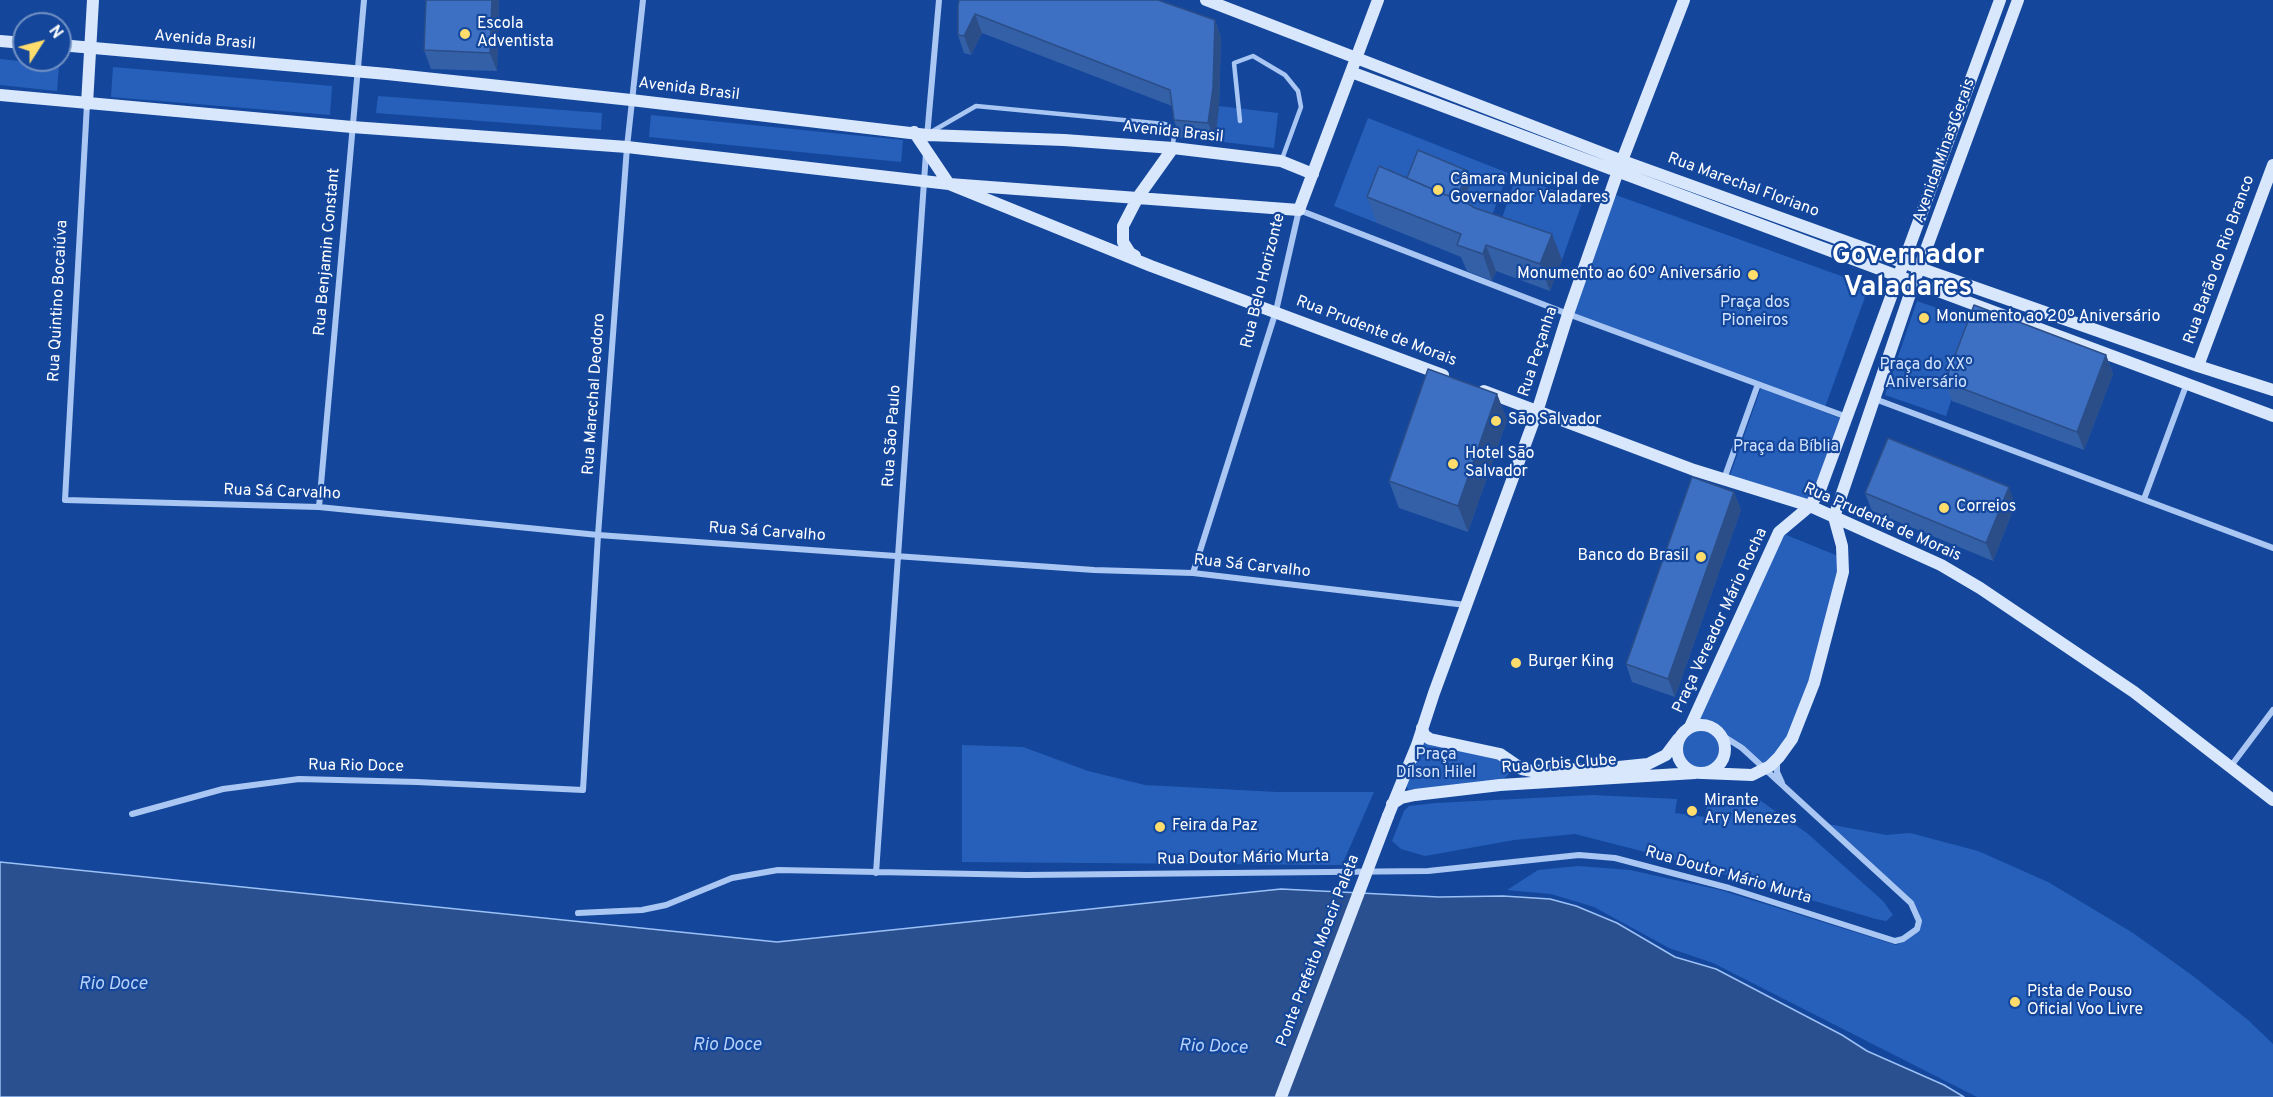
<!DOCTYPE html>
<html>
<head>
<meta charset="utf-8">
<style>
  body { margin:0 }
  #map { position:relative; width:2273px; height:1097px; overflow:hidden; background:#14479c; font-family:Overpass,sans-serif }
  canvas { display:block }
  .north { position:absolute; left:12px; top:12px; width:60px; height:60px; box-sizing:border-box; background:#14479c; border:2px solid #7291c4; border-radius:50%; rotate:54deg; font-size:16px; font-weight:700; line-height:24px; text-align:center; color:#fff }
  .north::after { content:''; display:block; margin:auto; width:21px; height:27px; background:#ffdd6c; clip-path:polygon(50% 0,100% 100%,50% 72%,0 100%) }
</style>
</head>
<body>
<div id="map">
<canvas width="2273" height="1097"></canvas>
<div class="north">N</div>
</div>
<script>
const context = document.querySelector('canvas').getContext('2d');
context.lineJoin = 'round';
function fillPath(path, color) {
  context.fillStyle = color;
  context.fill(path, 'evenodd');
}
function poly(rows) {
  const path = new Path2D();
  for (const r of rows) {
    if (r.length === 3) {
      path.moveTo(r[0] + r[2], r[1]);
      path.arc(r[0], r[1], r[2], 0, 2 * Math.PI);
      continue;
    }
    path.moveTo(r[0], r[1]);
    for (let i = 2; i < r.length; i += 2) path.lineTo(r[i], r[i + 1]);
  }
  return path;
}
function trace(path, color, width, dash) {
  context.strokeStyle = color;
  context.lineWidth = width;
  context.lineCap = dash ? 'butt' : 'round';
  context.setLineDash(dash || []);
  context.stroke(path);
}
function write(font, color, halo, rows, align = 'center') {
  context.font = font + ' Overpass,sans-serif';
  context.lineWidth = 4.5;
  context.setLineDash([]);
  context.textBaseline = 'middle';
  context.strokeStyle = halo;
  context.fillStyle = color;
  for (const [text, x, y, turn = 0] of rows) {
    context.save();
    context.translate(x, y);
    context.rotate((+turn || 0) * Math.PI / 180);
    context.textAlign = isNaN(turn) ? turn : align;
    if (halo) context.strokeText(text, 0, 0);
    context.fillText(text, 0, 0);
    context.restore();
  }
}
fillPath(poly([
  [0,59,59,65,57,91,0,85],
  [113,67,332,86,330,115,111,97],
  [378,96,602,113,601,130,376,113],
  [1219,106,1278,113,1274,148,1215,141],
  [651,115,903,140,901,162,649,137],
  [1368,118,1508,173,1485,234,1389,193,1377,223,1334,206],
  [1516,177,1583,200,1562,260,1496,236],
  [1613,194,1869,286,1825,407,1569,314],
  [1917,301,1977,322,1946,416,1885,395],
  [1761,388,1842,419,1816,491,1809,501,1729,478],
  [1779,532,1843,558,1792,739,1764,770,1752,757,1714,729,1706,725,1691,725],
  [1700,748,21],
  [1430,740,1505,760,1509,774,1499,783,1409,790,1404,784,1423,742],
  [962,745,1023,747,1088,771,1145,785,1277,792,1374,792,1342,865,962,862],
  [1593,795,1677,799,1675,813,1705,817,1708,802,1758,799,1807,833,1883,901,1893,915,1886,921,1876,919,1665,857,1575,834,1514,840,1425,856,1401,849,1392,841,1404,811,1409,806,1436,803],
  [1828,824,1886,835,1910,833,1978,851,2048,882,2133,933,2193,976,2248,1020,2273,1044,2273,1097,1977,1097,1713,963,1669,948,1594,907,1551,894,1507,890,1538,870,1578,866,1630,870,1720,890,1896,945,1907,940,1920,927,1919,912,1911,900]
]), '#2760ba');
const water = poly([
  [0,862,777,942,1281,889,1439,897,1503,896,1550,899,1576,906,1617,923,1675,957,1716,969,1842,1035,1867,1051,1944,1085,1964,1097,0,1097,0,862]
]);
fillPath(water, '#2b508f');
trace(water, '#9cc1f6', 1.5);
trace(poly([
  [1240,121,1234,63,1253,56,1285,75,1298,91,1301,107,1282,159],
  [931,132,976,106,1165,124,1169,126,1174,134,1173,145]
]), '#aac7f3', 4.5);
trace(poly([
  [87,104,65,500,319,507,598,535,1094,570,1193,573,1466,605],
  [927,137,939,0],
  [1875,399,2273,548],
  [1724,479,1758,384],
  [2144,499,2187,383],
  [319,507,364,0],
  [1193,573,1276,311,1299,210,1568,314,1847,417],
  [1777,762,1777,772,1782,783],
  [2231,766,2273,710],
  [132,814,223,789,299,779,417,782,583,790,598,535,627,147,643,0],
  [876,873,926,153],
  [578,913,642,910,666,905,732,878,778,870,1026,875,1428,871,1579,855,1615,858,1729,888,1895,941,1903,939,1917,929,1919,921,1911,903,1742,748,1720,734]
]), '#aac7f3', 6);
trace(poly([
  [1206,0,1623,161,1919,268,2198,366,2273,390],
  [0,41,24,43],
  [60,45,387,74,631,100,927,135,1064,140,1173,148,1281,161,1313,174],
  [1351,72,2273,416],
  [0,95,352,127,627,147,949,184,1299,210,1378,0],
  [87,104,93,0],
  [914,132,949,184,1151,266,1443,375],
  [1135,256,1130,253,1123,242,1123,226,1138,197,1173,148],
  [2198,366,2273,165],
  [1484,391,1694,470,1810,506,1941,565,1980,588,2134,692,2273,800],
  [1834,517,1914,282,2018,0],
  [1701,749,24],
  [1690,727,1779,532,1810,506,1820,490,2000,0],
  [1422,728,1424,735,1430,739,1500,754,1522,769,1532,771,1609,768,1648,764,1666,755,1678,739],
  [1703,773,1752,775,1770,766,1779,757,1792,739,1814,683,1843,572,1842,546,1834,517],
  [1392,804,1401,798,1415,795,1500,785,1695,773],
  [1388,816,1417,745,1434,693,1537,412,1568,314,1618,171,1684,0]
]), '#d9e7fd', 12);
trace(poly([
  [1281,1097,1388,816]
]), '#d9e7fd', 12);
fillPath(poly([
  [499,0,497,71,431,69,424,50],
  [958,6,1215,20,1221,38,1219,106,1215,141,1180,138,1174,120,1172,106,982,33,971,55,964,53,958,35],
  [1407,178,1472,180,1463,201,1475,208,1552,234,1562,260,1550,291,1496,271,1492,281,1467,271,1461,257,1377,223,1367,197],
  [2106,355,2113,374,2084,450,1952,401,1945,382],
  [1497,394,1507,420,1468,532,1399,508,1389,481],
  [1734,492,1741,510,1675,697,1632,682,1626,664],
  [1865,493,2015,505,1993,561,1872,511]
]), '#3460a7');
fillPath(poly([
  [492,0,499,0,497,71,490,53],
  [975,14,982,33,971,55,964,36],
  [1215,20,1221,38,1219,106,1215,141,1208,123],
  [1468,171,1472,180,1455,221,1452,212],
  [1552,234,1562,260,1550,291,1540,264],
  [1486,245,1496,271,1492,281,1483,254],
  [2106,355,2113,374,2084,450,2077,432],
  [1497,394,1507,420,1468,532,1458,506],
  [2009,487,2015,505,1993,561,1986,543],
  [1734,492,1741,510,1675,697,1668,679]
]), '#2b4e88');
const building = poly([
  [426,0,492,0,490,53,424,50,426,0],
  [959,0,1158,0,1215,20,1213,88,1208,123,1174,120,1170,90,975,14,964,36,958,35,958,6,959,0],
  [1418,150,1468,171,1457,198,1446,195,1407,178,1418,150],
  [1379,166,1446,195,1457,197,1475,208,1552,234,1540,264,1486,245,1483,254,1457,245,1461,234,1367,197,1379,166],
  [1974,305,2106,355,2077,432,1945,382,1974,305],
  [1428,369,1497,394,1458,506,1389,481,1428,369],
  [1888,438,2009,487,1986,543,1865,493,1888,438],
  [1692,477,1734,492,1668,679,1626,664,1692,477]
]);
fillPath(building, '#3d70c2');
trace(building, '#2b4e88', 1.5);
for (const [x, y, r, color] of [
  [465,34,6,"#ffdd6c"],
  [1438,190,6,"#ffdd6c"],
  [1753,275,6,"#ffdd6c"],
  [1924,318,6,"#ffdd6c"],
  [1496,421,6,"#ffdd6c"],
  [1453,464,6,"#ffdd6c"],
  [1944,508,6,"#ffdd6c"],
  [1701,557,6,"#ffdd6c"],
  [1516,663,6,"#ffdd6c"],
  [1692,811,6,"#ffdd6c"],
  [1160,827,6,"#ffdd6c"],
  [2015,1002,6,"#ffdd6c"]
]) {
  const dot = new Path2D();
  dot.arc(x, y, r, 0, 2 * Math.PI);
  context.fillStyle = color;
  context.fill(dot);
  trace(dot, '#14479c', 2);
}
write('16px', '#fff', '#14479c', [
  ["Escola",477,25],
  ["Adventista",477,43],
  ["Câmara Municipal de",1450,181],
  ["Governador Valadares",1450,199],
  ["Monumento ao 60º Aniversário",1741,275,"right"],
  ["Monumento ao 20º Aniversário",1936,318],
  ["São Salvador",1508,421],
  ["Hotel São",1465,455],
  ["Salvador",1465,473],
  ["Correios",1956,508],
  ["Banco do Brasil",1689,557,"right"],
  ["Burger King",1528,663],
  ["Mirante",1704,802],
  ["Ary Menezes",1704,820],
  ["Feira da Paz",1172,827],
  ["Pista de Pouso",2027,993],
  ["Oficial Voo Livre",2027,1011]
], 'left');
write('16px', '#fff', '#14479c', [
  ["Avenida Brasil",205,41,5],
  ["Avenida Brasil",689,90,7],
  ["Avenida Brasil",1173,133,6],
  ["Avenida Minas Gerais",1945,151,-70],
  ["Rua Marechal Floriano",1743,186,20],
  ["Rua Benjamin Constant",328,252,-85],
  ["Rua Barão do Rio Branco",2220,260,-70],
  ["Rua Belo Horizonte",1264,281,-76],
  ["Rua Quintino Bocaiúva",59,301,-87],
  ["Rua Prudente de Morais",1376,332,21],
  ["Rua Peçanha",1539,352,-72],
  ["Rua Marechal Deodoro",595,394,-86],
  ["Rua São Paulo",893,436,-86],
  ["Rua Sá Carvalho",282,493,2],
  ["Rua Prudente de Morais",1882,523,24],
  ["Rua Sá Carvalho",767,533,4],
  ["Rua Sá Carvalho",1252,567,6],
  ["Praça Vereador Mário Rocha",1721,621,-65],
  ["Rua Orbis Clube",1559,765,-4],
  ["Rua Rio Doce",356,767,1],
  ["Rua Doutor Mário Murta",1243,859,-1],
  ["Rua Doutor Mário Murta",1728,876,16],
  ["Ponte Prefeito Moacir Paleta",1319,951,-69]
]);
write('16px', '#d2e3fd', '#14479c', [
  ["Praça dos",1755,304],
  ["Pioneiros",1755,322],
  ["Praça do XXº",1926,366],
  ["Aniversário",1926,384],
  ["Praça da Bíblia",1786,448],
  ["Praça",1436,756],
  ["Dílson Hilel",1436,774]
]);
write('italic 18px', '#b6d1fa', '#14479c', [
  ["Rio Doce",113,985],
  ["Rio Doce",727,1046],
  ["Rio Doce",1213,1048,2]
]);
write('bold 28px', '#fff', '#14479c', [
  ["Governador",1908,257],
  ["Valadares",1908,289]
]);
</script>
</body>
</html>
